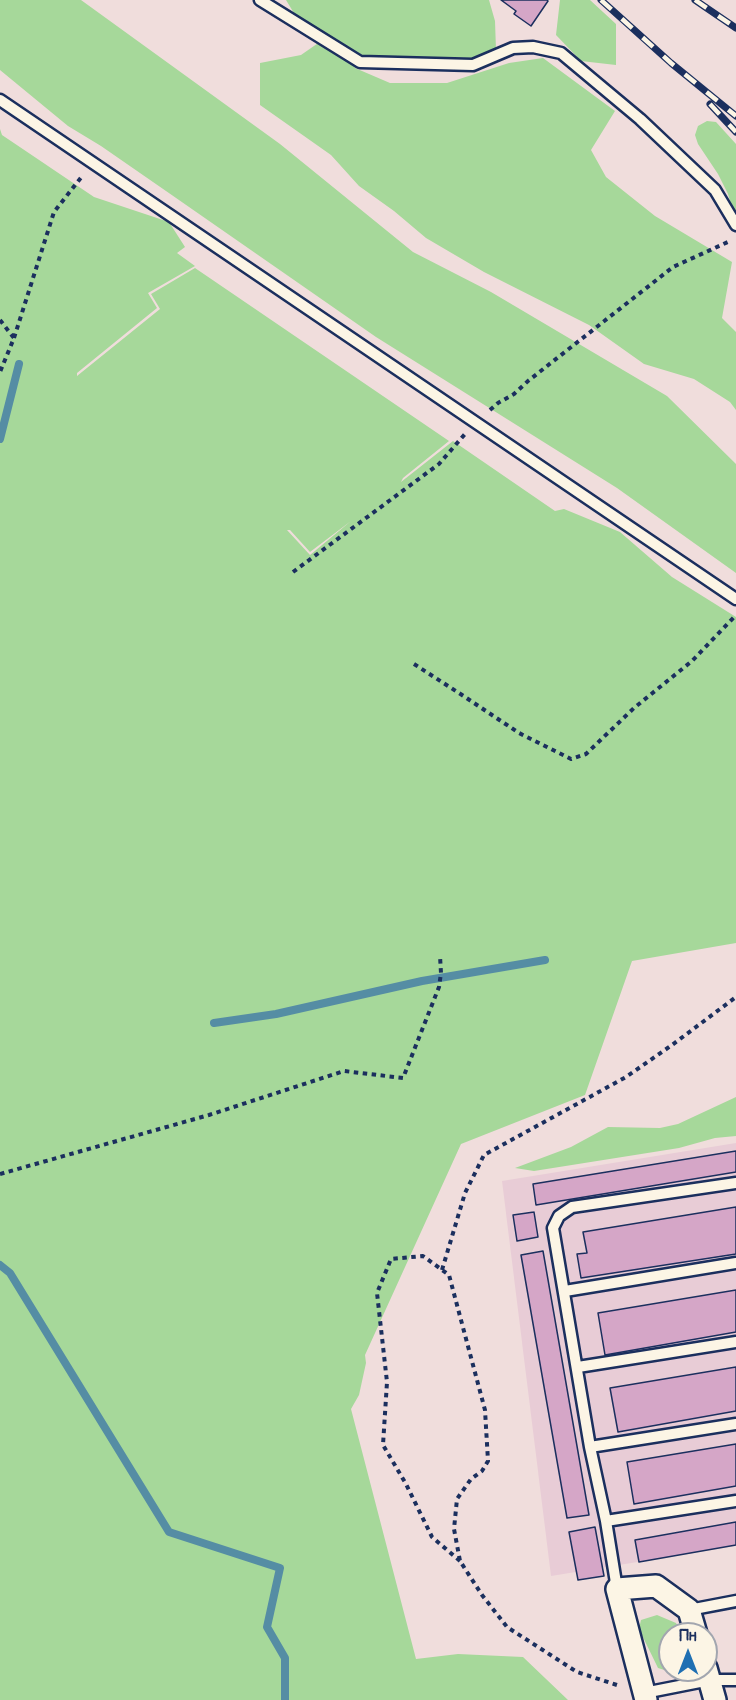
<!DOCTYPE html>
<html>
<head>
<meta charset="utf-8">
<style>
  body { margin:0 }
  #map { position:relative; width:736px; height:1700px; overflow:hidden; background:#f0dddc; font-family:Pangolin,sans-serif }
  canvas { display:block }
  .north { position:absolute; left:658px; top:1622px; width:60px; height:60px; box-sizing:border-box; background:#fcf5e5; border:2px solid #a2a6af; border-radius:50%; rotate:0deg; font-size:16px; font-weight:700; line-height:24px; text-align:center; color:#1b2f5e }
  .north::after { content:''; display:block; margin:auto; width:21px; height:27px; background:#1f6fb2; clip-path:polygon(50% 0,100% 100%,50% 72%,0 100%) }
</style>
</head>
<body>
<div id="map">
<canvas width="736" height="1700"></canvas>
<div class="north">Пн</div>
</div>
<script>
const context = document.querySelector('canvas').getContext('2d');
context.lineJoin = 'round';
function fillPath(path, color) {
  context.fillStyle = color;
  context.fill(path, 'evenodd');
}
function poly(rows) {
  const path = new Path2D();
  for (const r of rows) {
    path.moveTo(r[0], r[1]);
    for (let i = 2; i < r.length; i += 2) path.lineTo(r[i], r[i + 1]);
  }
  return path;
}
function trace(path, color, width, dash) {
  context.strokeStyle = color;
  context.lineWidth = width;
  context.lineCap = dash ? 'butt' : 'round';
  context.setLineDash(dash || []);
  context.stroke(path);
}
fillPath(poly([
  [736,1143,736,1546,551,1576,502,1181]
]), '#e8ccd6');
fillPath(poly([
  [0,0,81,0,280,144,413,252,491,292,667,396,736,464,736,573,617,488,376,337,166,191,101,146,68,126,0,70],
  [286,0,489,0,495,21,496,50,456,66,360,62,349,56,355,68,390,83,447,83,509,63,543,58,615,111,591,150,606,177,655,216,732,262,722,318,736,332,736,410,730,402,694,379,644,364,589,325,484,272,426,238,394,211,359,186,331,155,260,105,260,63,301,55,324,39,300,23],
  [560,0,590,0,616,24,616,65,581,61,556,35],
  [707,121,716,122,736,144,736,221,728,194,718,174,698,144,695,135,698,126],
  [0,129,2,135,94,197,169,222,185,247,177,253,195,266,148,293,157,308,77,373,77,376,160,309,151,294,195,268,449,441,403,478,401,482,453,441,555,511,564,509,620,532,672,577,736,617,736,943,632,961,585,1095,461,1144,365,1355,366,1363,359,1395,351,1409,416,1659,458,1654,523,1657,568,1700,0,1700],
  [351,521,310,555,287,530,290,530,310,552],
  [736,1097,736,1136,715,1138,679,1148,534,1171,515,1168,571,1147,608,1127,660,1128,678,1124],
  [657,1615,676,1623,682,1634,670,1634,670,1670,689,1670,687,1677,658,1668,639,1629,641,1620]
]), '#a6d89a');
trace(poly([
  [0,439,19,364],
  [214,1023,276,1014,422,981,545,960],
  [0,1265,10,1273,169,1532,280,1568,267,1627,285,1658,285,1700]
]), '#558da4', 8);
const building = poly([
  [501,0,547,0,548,1,531,26,514,14,516,11,501,0],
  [736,1151,736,1172,536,1205,533,1184,736,1151],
  [736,1207,736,1254,581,1278,577,1254,587,1253,583,1232,736,1207],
  [534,1212,538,1237,517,1241,513,1215,534,1212],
  [543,1251,589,1515,567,1518,521,1255,543,1251],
  [736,1290,736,1332,605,1355,598,1313,736,1290],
  [736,1367,736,1411,618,1432,610,1388,736,1367],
  [736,1444,736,1486,634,1504,627,1462,736,1444],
  [736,1522,736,1545,639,1562,635,1540,736,1522],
  [595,1527,604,1576,578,1580,569,1532,595,1527]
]);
fillPath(building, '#d5a6c7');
trace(building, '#1b2f5e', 1.5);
const service = poly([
  [260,0,360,62,473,65,513,48,533,47,561,53,640,119,715,190,736,225],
  [0,100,736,599],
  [565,1291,736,1263],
  [578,1367,736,1342],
  [590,1447,736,1424],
  [606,1521,736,1501],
  [617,1589,606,1521,590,1447,553,1228,559,1216,572,1207,736,1183],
  [689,1610,736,1601],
  [644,1693,710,1680,736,1680]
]);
const minor = poly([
  [706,1668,715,1700],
  [646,1700,617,1589,656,1586,689,1610,696,1634]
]);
trace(service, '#1b2f5e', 15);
trace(minor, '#1b2f5e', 26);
trace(poly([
  [0,320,14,338,0,372],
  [14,338,54,212,83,175],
  [490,410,498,403,514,394,528,381,673,267,730,241],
  [293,572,439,464,465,434],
  [414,664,462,695,519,733,571,759,586,754,634,708,692,661,735,616],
  [0,1174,209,1115,344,1071,403,1078,439,987,441,973,440,956],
  [442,1270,465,1193,484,1155,626,1077,672,1045,736,997],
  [460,1561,432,1537,406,1484,383,1445,387,1382,377,1293,391,1259,423,1256,449,1275,485,1410,488,1461,482,1471,471,1479,457,1499,454,1529,460,1561,482,1595,507,1627,577,1672,620,1686]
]), '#1b2f5e', 4, [4.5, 4.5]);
trace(service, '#fcf5e5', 10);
trace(minor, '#fcf5e5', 21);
const rail = poly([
  [601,0,671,63,736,116],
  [695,0,736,28],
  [710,104,736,132]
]);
trace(rail, '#1b2f5e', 7);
trace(rail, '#fcf5e5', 4.5, [14]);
</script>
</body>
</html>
